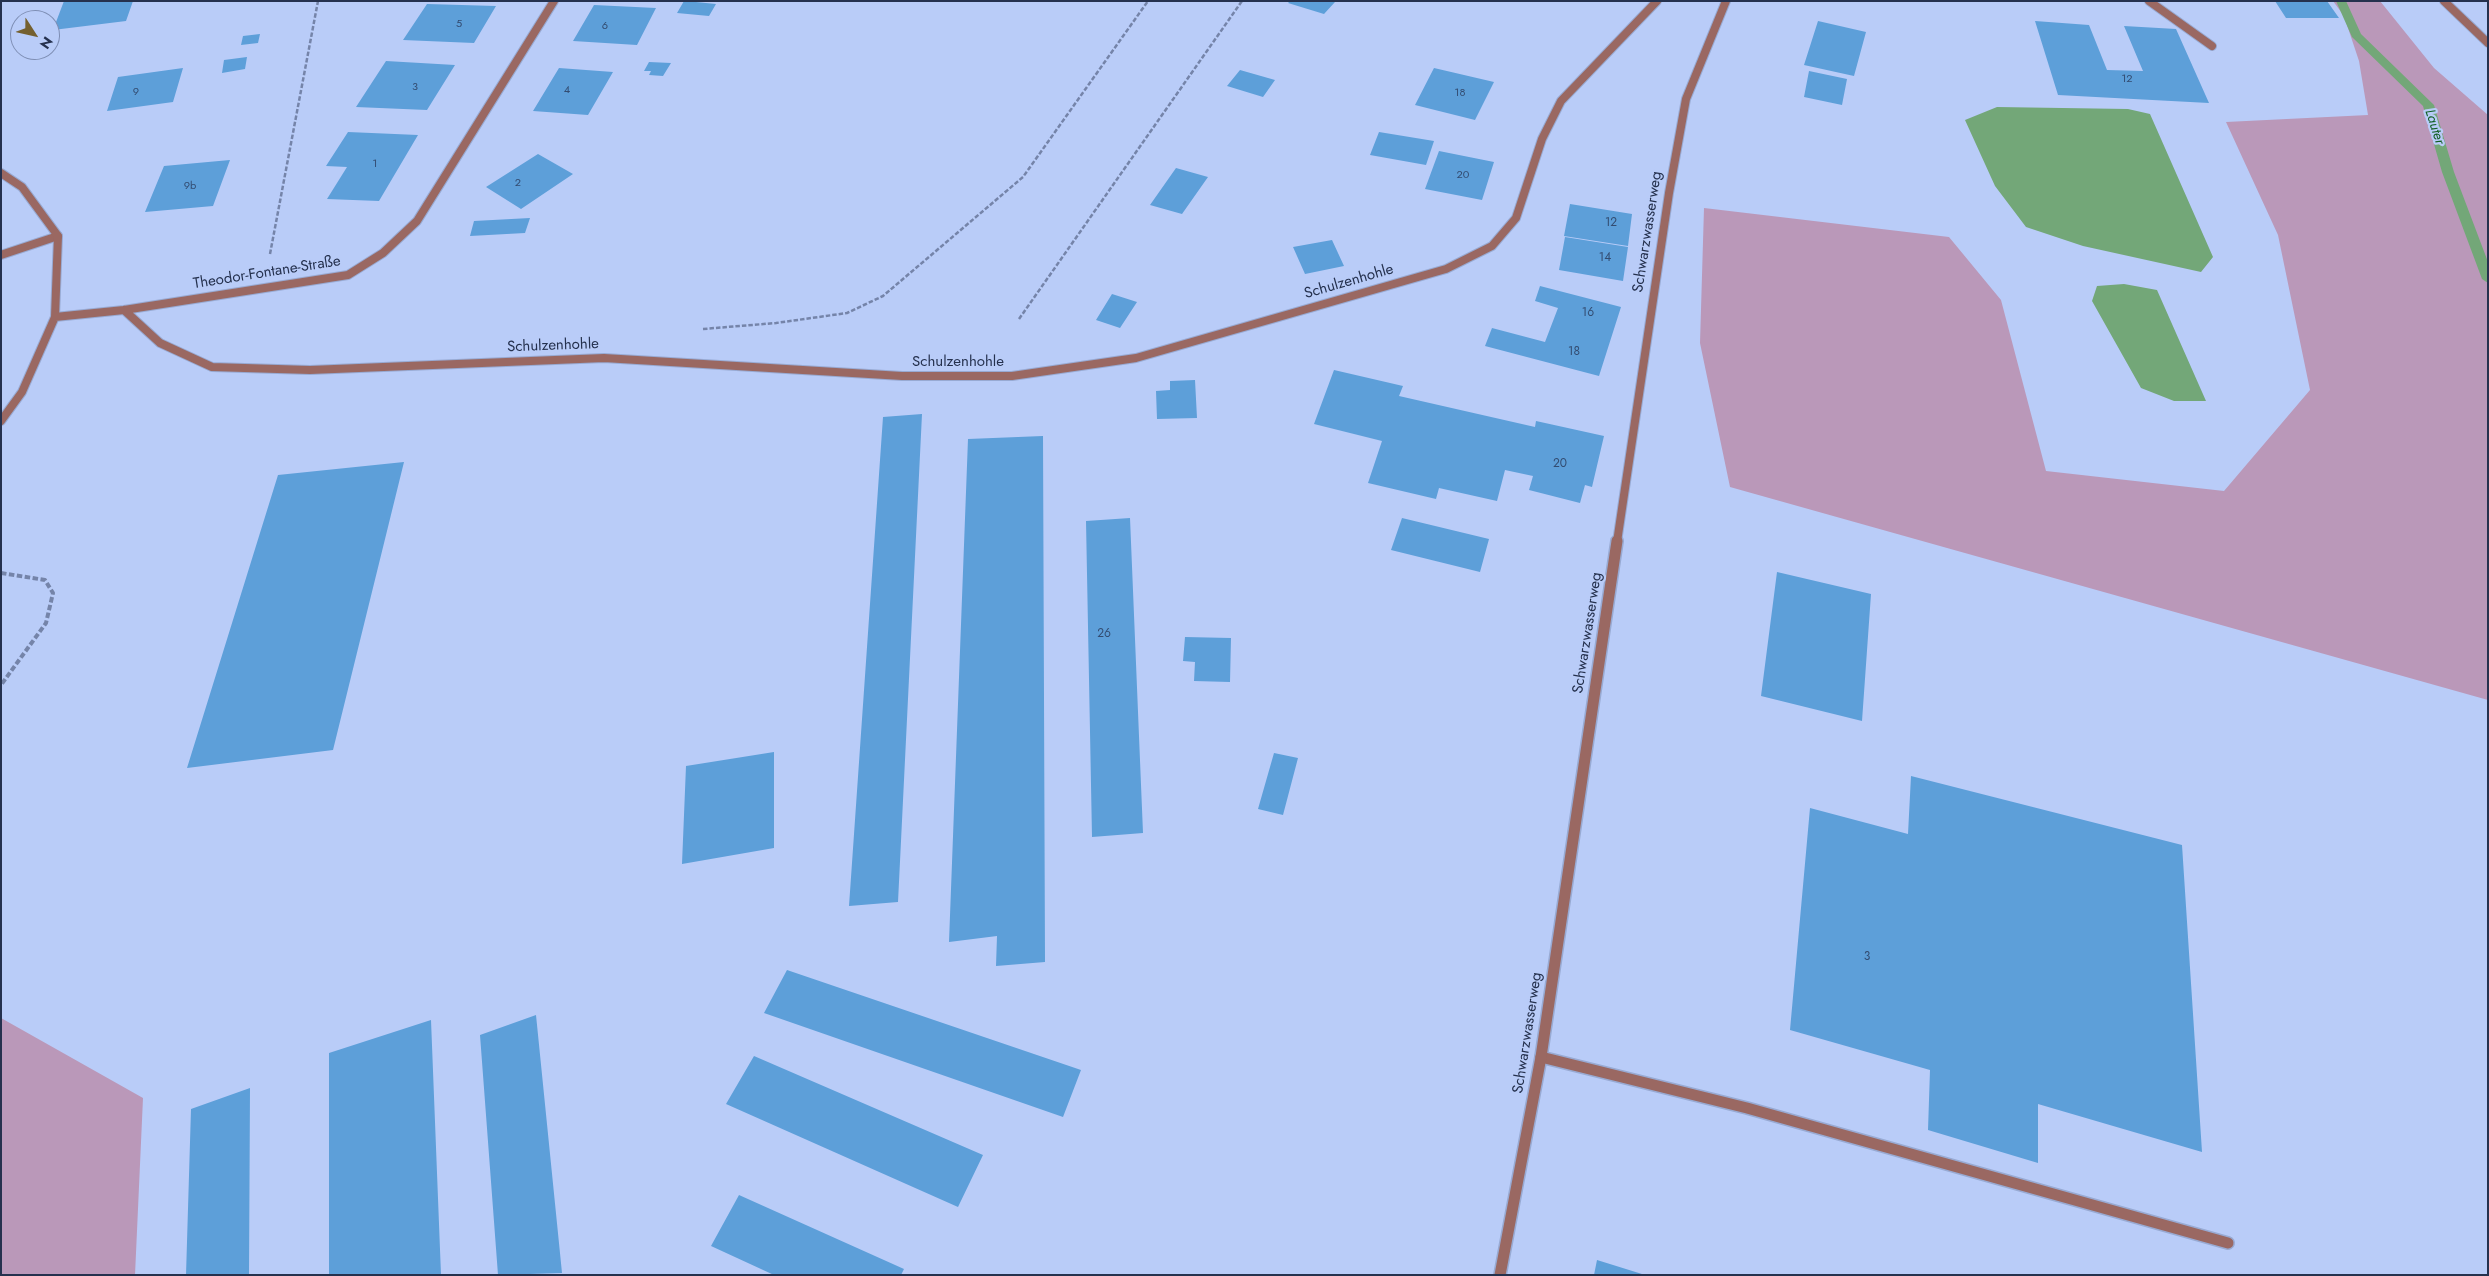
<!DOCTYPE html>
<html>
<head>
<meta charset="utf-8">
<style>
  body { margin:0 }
  #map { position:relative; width:2489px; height:1276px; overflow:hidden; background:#b9ccf8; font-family:Jost,sans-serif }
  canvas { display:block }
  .frame { position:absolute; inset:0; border:2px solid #25314e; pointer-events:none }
  .north { position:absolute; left:10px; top:10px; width:50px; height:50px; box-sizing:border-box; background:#b9ccf8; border:1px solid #7e8eb4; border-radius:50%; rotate:125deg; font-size:14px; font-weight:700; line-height:20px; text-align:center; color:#25314e }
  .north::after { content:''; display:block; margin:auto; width:18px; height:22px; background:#74602f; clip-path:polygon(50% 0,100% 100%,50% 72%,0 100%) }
</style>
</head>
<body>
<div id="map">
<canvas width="2489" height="1276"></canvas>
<div class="frame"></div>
<div class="north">N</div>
</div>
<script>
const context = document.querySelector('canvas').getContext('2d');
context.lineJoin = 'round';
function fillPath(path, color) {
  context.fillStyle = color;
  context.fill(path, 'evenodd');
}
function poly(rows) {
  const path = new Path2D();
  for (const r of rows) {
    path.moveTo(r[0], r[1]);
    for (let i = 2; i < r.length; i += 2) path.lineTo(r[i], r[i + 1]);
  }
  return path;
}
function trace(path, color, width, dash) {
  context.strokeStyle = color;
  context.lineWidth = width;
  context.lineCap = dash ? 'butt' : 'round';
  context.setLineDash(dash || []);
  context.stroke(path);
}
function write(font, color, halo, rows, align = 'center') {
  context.font = font + ' Jost,sans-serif';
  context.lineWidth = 4.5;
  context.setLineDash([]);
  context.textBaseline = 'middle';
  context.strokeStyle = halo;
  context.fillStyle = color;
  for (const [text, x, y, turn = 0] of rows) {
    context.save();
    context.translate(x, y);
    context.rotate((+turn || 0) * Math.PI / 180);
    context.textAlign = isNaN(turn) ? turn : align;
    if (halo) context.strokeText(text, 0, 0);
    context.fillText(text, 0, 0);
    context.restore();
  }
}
fillPath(poly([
  [2333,1,2380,1,2434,68,2488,115,2488,700,1730,487,1700,343,1704,208,1949,237,2001,300,2046,471,2224,491,2310,390,2278,235,2226,122,2368,115,2359,61,2344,16],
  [1,1018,143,1098,135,1275,1,1275]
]), '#ba98b9');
fillPath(poly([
  [1997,107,2128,109,2150,114,2213,257,2201,272,2083,246,2026,227,1995,186,1965,120],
  [2124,284,2157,290,2206,401,2174,401,2141,388,2092,301,2097,286]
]), '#73a778');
fillPath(poly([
  [2336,1,2346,1,2361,34,2434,105,2454,172,2488,262,2488,283,2482,279,2442,172,2423,106,2352,37,2336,1]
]), '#73a778');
fillPath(poly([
  [64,1,133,1,126,21,53,30],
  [684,1,686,1,716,4,709,16,677,13],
  [1290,1,1332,1,1335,2,1324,14,1288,3],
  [2275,1,2327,1,2339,18,2286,18],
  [427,4,496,6,474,43,403,40],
  [594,5,656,8,637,45,573,41],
  [1818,21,1866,32,1854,76,1804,65],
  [2035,21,2089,25,2107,70,2143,71,2124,26,2176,29,2209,103,2058,95],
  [260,34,258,43,241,45,243,36],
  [247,57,245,69,222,73,224,60],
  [386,61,455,65,427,110,356,107],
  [649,62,671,63,663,76,649,75,651,71,644,71],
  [183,68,173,102,107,111,118,77],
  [559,68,613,72,588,115,533,111],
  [1434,68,1494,82,1475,120,1415,105],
  [1240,70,1275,80,1263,97,1227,86],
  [1809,71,1847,79,1842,105,1804,97],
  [348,132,418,135,379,201,327,199,347,167,326,166],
  [1379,132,1434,141,1426,165,1370,155],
  [1439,151,1494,162,1482,200,1425,189],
  [538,154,573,174,521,209,486,187],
  [230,160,213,206,145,212,164,166],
  [1176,168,1208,177,1182,214,1150,205],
  [1570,204,1632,214,1628,246,1564,236],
  [530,218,525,233,470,236,474,221],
  [1565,237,1628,247,1623,281,1559,270],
  [1332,240,1344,266,1305,274,1293,247],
  [1540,286,1621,307,1599,376,1485,346,1492,328,1545,342,1558,308,1535,301],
  [1112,294,1137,302,1120,328,1096,320],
  [1334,370,1403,386,1399,396,1535,427,1536,421,1604,436,1592,487,1585,485,1580,503,1529,490,1533,476,1505,470,1497,501,1439,488,1436,499,1368,483,1382,441,1314,424],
  [1195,380,1197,418,1157,419,1156,391,1170,390,1170,381],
  [922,414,898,902,849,906,883,417],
  [1043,436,1045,962,996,966,997,936,949,942,968,439],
  [404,462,333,750,187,768,278,475],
  [1130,518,1143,833,1092,837,1086,521],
  [1402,518,1489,539,1480,572,1391,550],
  [1777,572,1871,594,1862,721,1761,696],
  [1185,637,1231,638,1230,682,1194,681,1195,662,1183,661],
  [774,752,774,848,682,864,686,766],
  [1274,753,1298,758,1283,815,1258,809],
  [1911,776,2182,845,2202,1152,2038,1104,2038,1163,1928,1130,1930,1070,1790,1030,1810,808,1908,834],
  [787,970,1081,1070,1063,1117,764,1013],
  [536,1015,562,1273,498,1275,480,1035],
  [431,1020,441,1275,329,1275,329,1053],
  [754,1056,983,1155,958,1207,726,1104],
  [250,1088,249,1275,186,1275,191,1109],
  [739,1195,904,1269,901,1275,774,1275,711,1246],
  [1597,1260,1642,1274,1642,1275,1594,1275]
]), '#5d9fd9');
const serviceFar1 = poly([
  [1,255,58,236]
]);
const service = poly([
  [1541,1057,1747,1108,2228,1243]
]);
const minor = poly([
  [2149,1,2212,46],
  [1,173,22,187,58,236,55,317,22,392,1,421],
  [124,310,160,343,212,367,310,370,604,358,902,376,1012,376,1136,358,1446,269,1492,246,1516,218,1542,139,1561,101,1657,1],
  [55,317,124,310,348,275,383,253,417,221,554,1]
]);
const tertiaryFar1 = poly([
  [2444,1,2488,43],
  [1617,542,1669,193,1686,99,1726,1]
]);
const tertiary = poly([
  [1500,1275,1541,1057,1617,541]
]);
trace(serviceFar1, '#98aad3', 10);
trace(service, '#98aad3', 14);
trace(minor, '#98aad3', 10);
trace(tertiaryFar1, '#98aad3', 10);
trace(tertiary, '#98aad3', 14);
trace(poly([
  [270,254,318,1],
  [1019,319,1242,1],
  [703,329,776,323,847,313,883,296,1023,177,1148,1]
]), '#7584a9', 2.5, [4.5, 2]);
trace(poly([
  [1,573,45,580,53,593,46,623,1,685]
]), '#7584a9', 4, [5.5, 2.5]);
trace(serviceFar1, '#9a6862', 8);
trace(service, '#9a6862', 11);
trace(minor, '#9a6862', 8);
trace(tertiaryFar1, '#9a6862', 8);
trace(tertiary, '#9a6862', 11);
write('11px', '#334c71', null, [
  ["5",459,24],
  ["6",605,26],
  ["12",2127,79],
  ["3",415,87],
  ["4",567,90],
  ["9",136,92],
  ["18",1460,93],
  ["1",375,164],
  ["20",1463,175],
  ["2",518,183],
  ["9b",190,186]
]);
write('12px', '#334c71', null, [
  ["12",1611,223],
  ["14",1605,258],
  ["16",1588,313],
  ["18",1574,352],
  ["20",1560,464],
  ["26",1104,634],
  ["3",1867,957]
]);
write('italic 14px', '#105f23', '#b9ccf8', [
  ["Lauter",2434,127,72]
]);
write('15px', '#25314e', '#b9ccf8', [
  ["Schwarzwasserweg",1648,232,-81],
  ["Theodor-Fontane-Straße",267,273,-9],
  ["Schulzenhohle",1349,282,-16],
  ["Schulzenhohle",553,346,-2],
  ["Schulzenhohle",958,362],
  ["Schwarzwasserweg",1588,633,-81],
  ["Schwarzwasserweg",1528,1033,-81]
]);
</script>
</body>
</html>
